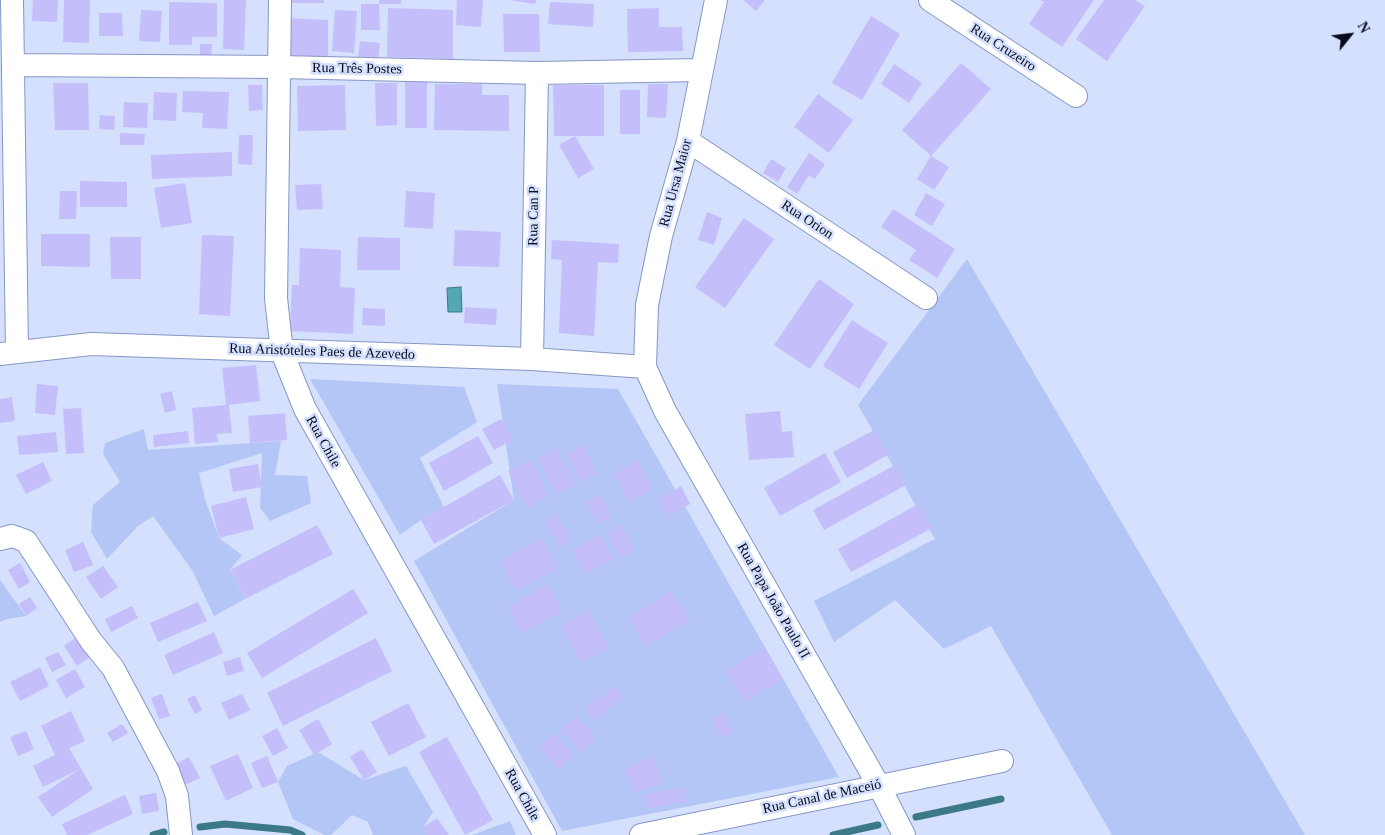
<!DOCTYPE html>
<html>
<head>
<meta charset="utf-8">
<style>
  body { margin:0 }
  #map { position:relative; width:1385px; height:835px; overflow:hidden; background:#d4e0fd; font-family:Georgia,serif }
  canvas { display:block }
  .north { position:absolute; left:1325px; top:10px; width:50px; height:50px; -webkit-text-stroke:4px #d4e0fd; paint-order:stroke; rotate:61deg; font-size:14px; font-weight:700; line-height:20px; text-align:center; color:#060a1a }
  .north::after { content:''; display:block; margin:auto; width:18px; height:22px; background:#060a1a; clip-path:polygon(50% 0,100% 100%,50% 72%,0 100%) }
</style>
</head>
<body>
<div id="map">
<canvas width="1385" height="835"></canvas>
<div class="north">N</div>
</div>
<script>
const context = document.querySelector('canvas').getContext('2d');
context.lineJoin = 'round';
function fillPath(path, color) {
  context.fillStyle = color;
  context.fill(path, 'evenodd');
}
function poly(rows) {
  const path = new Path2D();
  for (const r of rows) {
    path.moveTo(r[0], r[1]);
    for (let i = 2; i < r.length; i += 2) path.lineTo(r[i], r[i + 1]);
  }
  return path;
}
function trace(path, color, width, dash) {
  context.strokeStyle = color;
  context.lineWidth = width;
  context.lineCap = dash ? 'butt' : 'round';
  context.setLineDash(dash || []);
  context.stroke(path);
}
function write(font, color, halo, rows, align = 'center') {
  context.font = font + ' Georgia,serif';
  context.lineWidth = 5;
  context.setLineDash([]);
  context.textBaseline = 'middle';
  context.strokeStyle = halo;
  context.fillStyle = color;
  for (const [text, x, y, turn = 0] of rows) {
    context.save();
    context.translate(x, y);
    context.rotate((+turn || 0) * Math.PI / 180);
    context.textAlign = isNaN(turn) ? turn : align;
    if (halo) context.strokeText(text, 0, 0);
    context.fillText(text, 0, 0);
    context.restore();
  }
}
fillPath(poly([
  [967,259,1305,835,1112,835,991,626,944,649,895,600,834,642,814,601,935,539,858,405],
  [310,379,464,387,477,422,420,458,444,507,421,520,400,535],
  [497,384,618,389,839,777,562,831,414,561,514,500],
  [144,429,148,450,281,441,275,475,307,476,311,503,270,521,260,508,262,453,199,473,205,499,219,538,242,555,230,570,245,599,214,616,192,570,153,516,138,526,107,559,91,532,93,505,120,482,103,454,105,443],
  [0,580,26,616,7,619,0,622],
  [318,752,364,780,406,766,433,812,423,828,427,835,373,835,368,822,352,815,331,835,324,835,293,819,278,782,287,766],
  [510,821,516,835,472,835]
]), '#b4c6f5');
const water = poly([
  [461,287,462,312,448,312,447,288,461,287]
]);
fillPath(water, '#53a8b4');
trace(water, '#3c7986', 1);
trace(poly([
  [916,817,1001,799],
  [200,827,225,824,290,830,302,835],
  [153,835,164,832],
  [833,835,878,825]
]), '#3c7986', 7);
fillPath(poly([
  [33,0,58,0,57,22,32,21],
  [64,0,90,0,89,43,63,42],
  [224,0,246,0,244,50,223,49],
  [287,0,324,0,324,3,287,3],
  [379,0,401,0,401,4,379,4],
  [457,0,483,0,481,27,456,25],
  [509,0,536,0,535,4],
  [745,0,765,0,756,11,744,1],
  [1040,0,1094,0,1062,47,1029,24,1044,2],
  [1104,0,1135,0,1145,6,1107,61,1076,39],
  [169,2,217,3,217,37,192,37,192,45,169,45],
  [550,2,594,4,593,27,548,24],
  [361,4,379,4,380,30,361,30],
  [388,8,453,10,453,59,387,57],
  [659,8,659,27,682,27,683,51,628,52,627,9],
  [141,10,162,11,160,42,139,41],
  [335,10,357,11,354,53,332,51],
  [99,13,122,13,123,36,99,36],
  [503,14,539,14,540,52,504,52],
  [871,16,900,34,862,100,832,83],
  [287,18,328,20,328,58,286,57],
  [360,41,380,43,378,60,358,58],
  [200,44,212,44,211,62,200,62],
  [961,63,991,89,931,156,902,130],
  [894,64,922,83,909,103,881,84],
  [405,82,427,82,427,128,405,128],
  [53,83,88,83,89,130,55,130],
  [375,83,397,83,397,125,376,126],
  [435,84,482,84,482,95,509,95,509,131,434,130],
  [648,84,668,84,666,118,647,117],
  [248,85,262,85,263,110,249,111],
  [345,85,346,130,298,131,297,86],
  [553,85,604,85,604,136,554,136],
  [620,90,640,90,640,134,620,134],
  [183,91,229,92,227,129,202,128,203,113,182,112],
  [154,92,177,93,176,121,153,120],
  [818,94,853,120,829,153,794,127],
  [124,102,148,103,147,128,123,127],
  [100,115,115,116,114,130,99,129],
  [120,133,145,134,144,145,120,145],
  [239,135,253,135,252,165,238,164],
  [575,136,594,169,578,178,559,145],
  [232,152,232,176,152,179,151,155],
  [809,153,825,164,815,179,809,175,797,194,787,187],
  [931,156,949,167,934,190,917,179],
  [771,159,786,168,778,182,763,173],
  [80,181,127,182,127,207,80,207],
  [185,183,192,223,161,228,154,188],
  [321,184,323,209,297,210,295,185],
  [60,191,77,191,76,219,59,219],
  [406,191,435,193,433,229,404,227],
  [926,193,945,204,932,226,914,215],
  [893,209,955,249,937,278,909,260,916,250,881,227],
  [707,212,722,218,714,245,698,240],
  [744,218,774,239,725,308,695,287],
  [455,230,501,232,499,267,453,266],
  [41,234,90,234,90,267,41,266],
  [202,235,234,236,230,316,199,314],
  [110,237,141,237,141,279,111,279],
  [358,237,400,238,400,270,357,270],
  [552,240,619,244,618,263,598,262,594,336,559,333,562,260,551,259],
  [300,248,341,250,340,287,355,288,353,334,290,331,292,285,299,285],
  [819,279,854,304,810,369,774,345],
  [465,307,497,309,496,325,464,323],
  [363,308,385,309,385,326,362,325],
  [852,320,888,343,859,389,823,366],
  [256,365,260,401,229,405,232,433,217,434,218,442,195,444,192,408,226,405,222,368],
  [37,384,58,386,55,415,35,413],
  [172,391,176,410,165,413,160,394],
  [12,397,15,421,0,423,0,399],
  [81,408,84,453,66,454,63,409],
  [780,411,782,432,792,431,794,457,749,460,745,414],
  [285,413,287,440,250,443,248,416],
  [501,419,513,440,494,450,482,429],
  [874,430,888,455,847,478,833,452],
  [188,431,189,443,154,447,153,435],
  [56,432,58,452,19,455,17,436],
  [478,436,493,463,444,491,429,463],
  [582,445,597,472,581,482,566,454],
  [555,447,576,484,557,495,537,458],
  [825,453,841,482,780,516,764,488],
  [530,459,549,495,528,507,508,471],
  [637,460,653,489,629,502,613,474],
  [43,462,52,481,26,494,16,475],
  [258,464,262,487,233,492,229,469],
  [895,465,906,485,824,530,813,510],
  [500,475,514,500,434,544,421,520],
  [681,486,690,504,668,516,658,499],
  [600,494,612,517,598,525,585,502],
  [246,497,254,529,219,538,211,506],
  [918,504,932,528,851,572,838,549],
  [556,514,571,540,560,547,545,520],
  [317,525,333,554,245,599,230,570],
  [621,525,635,550,621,558,607,532],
  [600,534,614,559,585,574,572,550],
  [541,538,558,568,516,591,499,561],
  [83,542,93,565,74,572,65,550],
  [20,563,30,582,19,589,8,570],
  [103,566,118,587,101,599,86,577],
  [547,584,562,611,522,633,507,607],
  [353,589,368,613,262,678,247,653],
  [672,591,690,620,646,647,628,617],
  [30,597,37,608,26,616,19,604],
  [198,602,207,621,158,642,150,623],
  [132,606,138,618,111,632,105,619],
  [588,610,609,648,581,663,560,625],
  [214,632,223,653,173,675,164,655],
  [77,637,90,657,77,666,64,646],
  [376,638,392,671,283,726,267,693],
  [764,647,783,679,744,702,725,671],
  [58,652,66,665,52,672,45,658],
  [240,657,244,671,227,676,223,662],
  [40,667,49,686,20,701,10,682],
  [75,669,85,687,66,698,56,680],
  [615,686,624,698,593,721,584,709],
  [162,694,170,716,159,719,151,698],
  [242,694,250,710,229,720,221,703],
  [195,695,202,710,195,714,187,699],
  [408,703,426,737,389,756,371,722],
  [71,711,85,741,69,748,93,789,52,817,38,797,80,769,43,787,33,766,55,755,41,726],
  [723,712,733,732,721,738,710,718],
  [577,716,597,739,581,752,561,730],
  [318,719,332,744,314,755,299,730],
  [122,724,128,733,113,742,107,733],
  [277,728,288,748,273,756,262,736],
  [26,731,34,749,18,756,10,737],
  [555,733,574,755,558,769,539,747],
  [447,737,493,820,465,835,419,752],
  [362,749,377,772,364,780,350,757],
  [238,754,253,788,226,801,210,766],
  [267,756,278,782,262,788,251,763],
  [652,756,663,781,635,793,624,769],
  [189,757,200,778,185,785,174,765],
  [684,788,686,802,646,808,644,794],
  [156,793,159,811,142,814,139,796],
  [125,795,133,814,87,835,67,835,62,824],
  [437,818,449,835,427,835,422,828]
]), '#c4bffb');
const street = poly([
  [12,0,17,351],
  [280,0,276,298,282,352,305,409,545,835],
  [716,0,688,141,661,236,647,305,645,367,665,411,879,786,904,835],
  [930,0,1076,96],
  [13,65,281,67,537,73,700,70],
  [688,141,926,298],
  [0,354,91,344,532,359,645,367],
  [532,359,537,73],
  [0,539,12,536,26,541,91,641,113,668,168,771,177,796,181,835],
  [641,835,1002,761]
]);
trace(street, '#8697c5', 24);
trace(street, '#fff', 22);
write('14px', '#060a1a', '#d4e0fd', [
  ["Rua Cruzeiro",1003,48,33],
  ["Rua Três Postes",357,69,1],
  ["Rua Ursa Maior",676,183,-75],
  ["Rua Can P",534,216,-89],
  ["Rua Orion",807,220,33],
  ["Rua Aristóteles Paes de Azevedo",322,352,2],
  ["Rua Chile",323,442,61],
  ["Rua Papa João Paulo II",773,601,60],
  ["Rua Chile",522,795,61],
  ["Rua Canal de Maceió",822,797,-12]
]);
</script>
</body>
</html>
